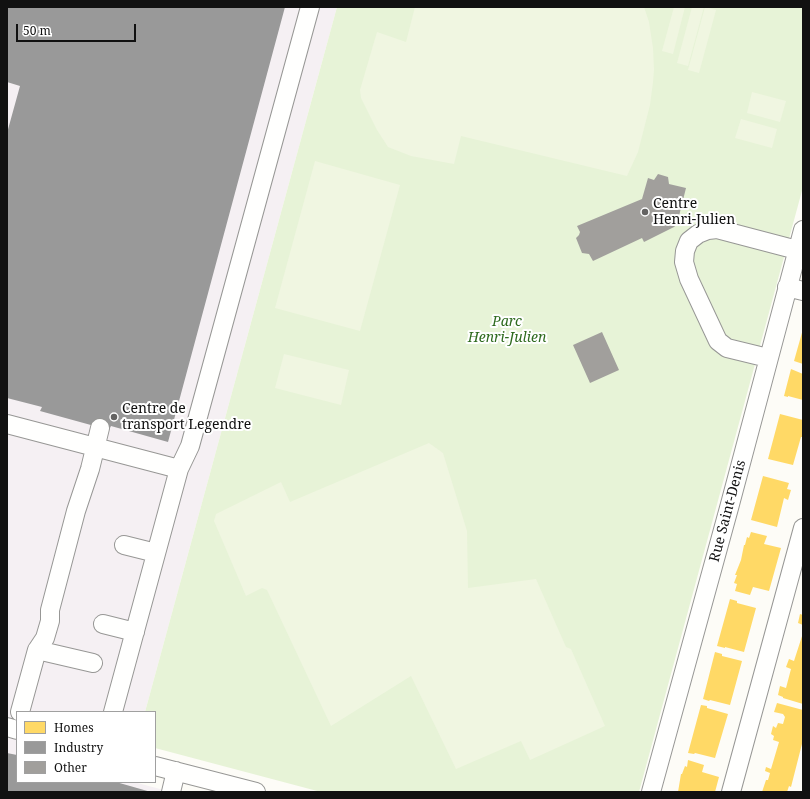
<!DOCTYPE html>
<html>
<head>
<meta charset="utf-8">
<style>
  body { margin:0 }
  #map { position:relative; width:810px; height:799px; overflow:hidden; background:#fdfcf7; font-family:"Noto Serif",serif }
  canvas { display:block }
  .frame { position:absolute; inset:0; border:8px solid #111; pointer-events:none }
  .legend { position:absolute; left:16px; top:711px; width:140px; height:72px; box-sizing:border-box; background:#fff; border:1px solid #a0a0a0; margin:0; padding:5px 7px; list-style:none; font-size:12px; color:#111 }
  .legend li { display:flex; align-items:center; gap:8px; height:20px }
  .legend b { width:20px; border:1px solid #a0a0a0 }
  .scale { position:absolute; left:16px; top:24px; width:120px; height:18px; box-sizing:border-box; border:2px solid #111; border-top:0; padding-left:5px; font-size:12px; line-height:14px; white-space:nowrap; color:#111; -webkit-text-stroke:3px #fff; paint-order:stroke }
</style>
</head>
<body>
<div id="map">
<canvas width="810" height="799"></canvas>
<div class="frame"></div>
<ul class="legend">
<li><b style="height:11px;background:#ffd966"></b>Homes</li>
<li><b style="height:11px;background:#999"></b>Industry</li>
<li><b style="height:11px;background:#a19f9c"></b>Other</li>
</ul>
<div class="scale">50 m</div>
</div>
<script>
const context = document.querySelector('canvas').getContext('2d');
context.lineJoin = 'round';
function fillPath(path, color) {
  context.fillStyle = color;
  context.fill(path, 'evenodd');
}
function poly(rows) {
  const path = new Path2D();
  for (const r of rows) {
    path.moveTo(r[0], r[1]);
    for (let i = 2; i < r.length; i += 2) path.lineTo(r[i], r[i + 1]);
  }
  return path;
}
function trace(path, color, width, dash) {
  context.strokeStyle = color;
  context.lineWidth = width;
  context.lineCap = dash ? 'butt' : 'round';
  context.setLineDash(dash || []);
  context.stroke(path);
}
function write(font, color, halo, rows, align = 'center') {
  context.font = font + ' "Noto Serif",serif';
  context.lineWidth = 4;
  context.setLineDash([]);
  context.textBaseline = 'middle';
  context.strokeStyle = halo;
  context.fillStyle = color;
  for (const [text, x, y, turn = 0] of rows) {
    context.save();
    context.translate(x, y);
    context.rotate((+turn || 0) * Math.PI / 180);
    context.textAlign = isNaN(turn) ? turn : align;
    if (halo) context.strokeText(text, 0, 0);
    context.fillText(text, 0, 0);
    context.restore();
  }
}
fillPath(poly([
  [7,7,337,7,145,712,17,712,17,782,134,782,171,792,7,792]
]), '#f5f0f3');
fillPath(poly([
  [337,7,803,7,803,187,639,792,321,792,155,748,155,712,145,712]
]), '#e7f3d7');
fillPath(poly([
  [415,7,644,7,649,22,653,48,654,70,653,82,650,105,638,152,627,176,461,136,454,164,411,156,388,147,377,130,361,98,360,90,377,32,406,42],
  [674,7,685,7,673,54,662,51],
  [692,7,704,7,688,66,677,63],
  [705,7,716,10,699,73,688,70],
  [752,92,786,101,780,122,747,113],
  [741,119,777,129,772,148,735,138],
  [315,161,400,185,360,331,275,308],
  [284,354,349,370,341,405,275,388],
  [429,443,443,453,467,531,468,588,536,579,566,647,571,649,605,726,530,760,521,741,456,769,411,676,331,726,267,590,262,588,246,596,214,521,216,514,281,482,290,502]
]), '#f0f6e1');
fillPath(poly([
  [803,329,803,364,794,361],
  [791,369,803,374,803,400,788,396,788,397,784,396],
  [780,414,803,420,803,437,801,437,793,465,768,459],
  [763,476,789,483,787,489,791,490,788,500,784,498,777,527,751,520],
  [751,532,767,536,764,544,781,548,769,591,753,587,750,595,735,591,737,584,734,583,737,575,735,575,741,560,744,545,745,545,747,537,749,538],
  [730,599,737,601,737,603,756,608,744,652,725,647,725,648,717,646],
  [800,614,803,615,803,625,798,623],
  [803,633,803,704,783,698,783,697,778,695,780,686,786,688,791,669,786,667,789,659,794,661],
  [715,652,722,654,722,656,742,661,730,705,710,700,709,701,703,699],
  [777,703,803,710,803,740,791,787,789,786,787,792,762,792,766,780,768,780,770,773,765,771,766,767,771,769,779,742,773,740,774,736,771,734,773,726,776,728,778,723,783,724,785,717,783,714,774,712],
  [701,705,707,706,707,708,728,714,715,758,695,753,694,754,688,753],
  [688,760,704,765,702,772,719,777,715,792,678,792,681,774,682,774,685,766,687,767]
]), '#ffd966');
fillPath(poly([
  [7,7,285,7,168,442,111,426,109,430,40,411,42,407,7,398,7,133,20,86,7,82],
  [7,753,17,755,17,782,116,782,151,792,7,792]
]), '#999');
fillPath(poly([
  [658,174,668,177,669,184,686,188,677,224,674,227,644,242,642,238,593,261,589,254,582,253,576,238,579,235,580,232,577,226,642,199,648,178,654,180],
  [602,332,619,370,590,383,573,345]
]), '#a19f9c');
const minor = poly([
  [787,287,803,291],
  [768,358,727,348,718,341,689,279,684,262,685,251,689,241,698,234,708,230,717,229,797,250],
  [7,424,179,469],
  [124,545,156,553],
  [103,624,135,632],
  [37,650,93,663],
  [20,712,37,650,45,638,50,621,50,610,76,511,90,469,100,428],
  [113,712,179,469,190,446,310,7],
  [7,727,17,730],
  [155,766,256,792],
  [171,792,176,771],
  [651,792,729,508,803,230],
  [731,792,803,528]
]);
trace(minor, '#979795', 20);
trace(minor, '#fffffe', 18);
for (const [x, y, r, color] of [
  [645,212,4,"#646362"],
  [114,417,4,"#646362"]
]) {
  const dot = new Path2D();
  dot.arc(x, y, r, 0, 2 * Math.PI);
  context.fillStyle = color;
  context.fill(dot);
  trace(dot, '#fff', 1.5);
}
write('14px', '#111', '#fff', [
  ["Centre",653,204],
  ["Henri-Julien",653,220],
  ["Centre de",122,409],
  ["transport Legendre",122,425]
], 'left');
write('italic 14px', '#2f6b1f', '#fff', [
  ["Parc",507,322],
  ["Henri-Julien",507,338]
]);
write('14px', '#111', '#fff', [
  ["Rue Saint-Denis",728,511,-75]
]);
</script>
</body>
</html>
